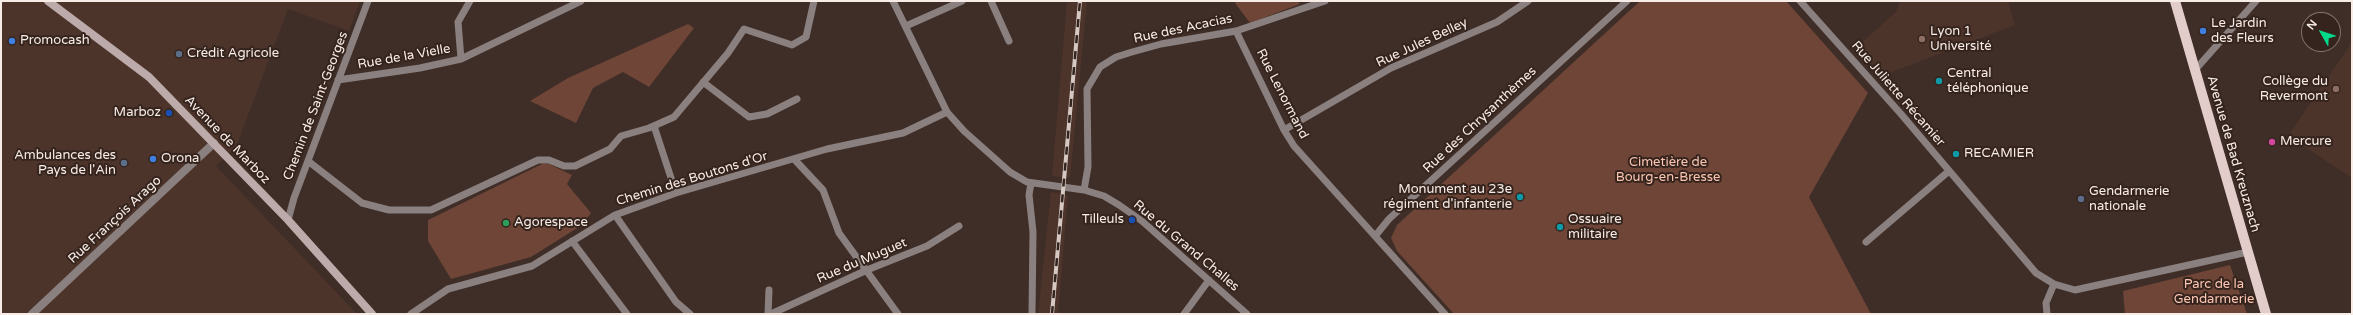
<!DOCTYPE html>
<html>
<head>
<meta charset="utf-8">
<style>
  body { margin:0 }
  #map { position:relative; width:2353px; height:315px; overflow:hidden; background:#3f2d27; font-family:"Varela Round",sans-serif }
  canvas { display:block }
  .frame { position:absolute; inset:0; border:2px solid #f8ece7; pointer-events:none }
  .north { position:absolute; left:2301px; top:12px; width:40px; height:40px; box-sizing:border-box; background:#35241d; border:1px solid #83746e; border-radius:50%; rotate:309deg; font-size:11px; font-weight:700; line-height:16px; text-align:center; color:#f8ece7 }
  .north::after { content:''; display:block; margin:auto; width:14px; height:18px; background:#02d98b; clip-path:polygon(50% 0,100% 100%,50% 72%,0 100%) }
</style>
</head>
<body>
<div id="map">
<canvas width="2353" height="315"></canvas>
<div class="frame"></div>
<div class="north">N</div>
</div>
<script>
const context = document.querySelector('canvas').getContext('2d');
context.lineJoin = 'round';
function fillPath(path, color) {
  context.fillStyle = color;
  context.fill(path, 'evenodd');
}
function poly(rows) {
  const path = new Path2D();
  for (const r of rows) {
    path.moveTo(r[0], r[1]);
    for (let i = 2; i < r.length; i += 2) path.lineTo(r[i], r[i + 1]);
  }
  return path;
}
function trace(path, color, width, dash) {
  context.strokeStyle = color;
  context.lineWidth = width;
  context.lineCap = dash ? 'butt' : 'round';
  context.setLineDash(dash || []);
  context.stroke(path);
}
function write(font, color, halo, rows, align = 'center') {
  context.font = font + ' "Varela Round",sans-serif';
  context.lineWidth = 4;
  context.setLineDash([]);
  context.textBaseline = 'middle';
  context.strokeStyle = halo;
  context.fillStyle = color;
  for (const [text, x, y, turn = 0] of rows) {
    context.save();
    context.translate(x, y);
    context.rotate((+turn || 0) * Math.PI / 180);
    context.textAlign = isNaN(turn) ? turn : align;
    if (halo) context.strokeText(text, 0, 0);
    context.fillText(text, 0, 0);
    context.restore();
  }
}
fillPath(poly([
  [1,1,360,1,349,31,288,9,236,147,216,166,357,314,1,314],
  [1067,1,1087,1,1070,178,1052,176],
  [1900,1,2008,1,2015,25,1881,76,1860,51,1859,45,1896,12],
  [2352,42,2352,178,2288,136],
  [1051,192,1068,195,1058,314,1038,314]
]), '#4d342b');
fillPath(poly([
  [1237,1,1297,1,1300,4,1250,23,1235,3],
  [1640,1,1786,1,1868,93,1809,197,1871,314,1454,314,1397,251,1391,238,1397,225],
  [688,24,694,28,649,87,623,72,593,88,576,123,530,101,568,78],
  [542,164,549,164,572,175,567,184,591,213,582,225,531,257,451,279,428,241,428,220],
  [2230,265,2247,314,2125,314,2123,291]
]), '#6e4536');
trace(poly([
  [893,1,947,112,964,131,1010,172,1027,182,1084,190,1104,196,1119,205,1142,221,1247,314],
  [991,1,1009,41],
  [1800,1,1901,114,2036,273,2054,284,2075,290,2248,252],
  [906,26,962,1],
  [1236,31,1284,130,1294,146,1445,314],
  [461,59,458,22,470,1],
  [2195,70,2256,1],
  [338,80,420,68,461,59,581,1],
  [703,82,749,117,767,114,797,99],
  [654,126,676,193],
  [1284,130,1391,68,1497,22,1528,1],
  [795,160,823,190,839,233,898,314],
  [308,161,362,203,389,210,431,210,538,160,549,160,564,166,575,166,610,149,621,136,649,128,674,117,728,53,744,29,792,45,806,37,814,1],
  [1031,183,1029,195,1033,232,1032,314],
  [1084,190,1088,167,1087,89,1100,67,1116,57,1132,52,1161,44,1236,31,1325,1],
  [615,215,676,302,690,314],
  [288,220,294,198,368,1],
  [1376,235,1389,219,1627,1],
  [572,241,627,314],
  [1866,242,1949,171],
  [411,314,448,289,532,266,615,215,676,193,827,149,903,133,947,112],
  [768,314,769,290],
  [771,314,867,270,927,246,959,226],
  [1184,314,1209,280],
  [2047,314,2046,303,2054,284]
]), '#8a807f', 7);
trace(poly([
  [32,314,214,143]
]), '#8a807f', 8);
trace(poly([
  [48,1,149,77,288,220,372,314]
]), '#bcabaa', 8);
trace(poly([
  [2175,1,2266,314]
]), '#e3cdcb', 10);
const rail = poly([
  [1052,314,1080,1]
]);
trace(rail, '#d6c9c4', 4);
trace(rail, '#35241d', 2.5, [8]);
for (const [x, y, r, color] of [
  [2203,31,4,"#3f7fe0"],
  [1922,39,4,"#8d6e63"],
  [12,41,4,"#3f7fe0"],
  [179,54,4,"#5c6f8a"],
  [1939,81,4,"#0f9aa8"],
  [2336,89,4,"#8d6e63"],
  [169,113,4,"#1a4fb4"],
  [2272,142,4,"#d1479c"],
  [1956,154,4,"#0f9aa8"],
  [153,159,4,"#3f7fe0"],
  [124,163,4,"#5c6f8a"],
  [1520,197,4,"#0f9aa8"],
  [2081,199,4,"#5c6f8a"],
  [1132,220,4,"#1a4fb4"],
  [506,223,4,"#2e9e5b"],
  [1560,227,4,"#0f9aa8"]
]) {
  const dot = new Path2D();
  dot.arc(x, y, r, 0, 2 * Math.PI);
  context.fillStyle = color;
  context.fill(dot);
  trace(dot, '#35241d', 1.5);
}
write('13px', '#f8ece7', '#35241d', [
  ["Le Jardin",2211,24],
  ["des Fleurs",2211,39],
  ["Lyon 1",1930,32],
  ["Université",1930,47],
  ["Promocash",20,41],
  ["Crédit Agricole",187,54],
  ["Central",1947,74],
  ["téléphonique",1947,89],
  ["Collège du",2328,82,"right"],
  ["Revermont",2328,97,"right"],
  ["Marboz",161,113,"right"],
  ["Mercure",2280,142],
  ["RECAMIER",1964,154],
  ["Ambulances des",116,156,"right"],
  ["Pays de l'Ain",116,171,"right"],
  ["Orona",161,159],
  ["Monument au 23e",1512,190,"right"],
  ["régiment d'infanterie",1512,205,"right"],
  ["Gendarmerie",2089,192],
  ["nationale",2089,207],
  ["Tilleuls",1124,220,"right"],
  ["Ossuaire",1568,220],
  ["militaire",1568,235],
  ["Agorespace",514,223]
], 'left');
write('13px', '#f8ece7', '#35241d', [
  ["Rue des Acacias",1183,29,-12],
  ["Rue Jules Belley",1422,43,-25],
  ["Rue de la Vielle",404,57,-10],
  ["Rue Lenormand",1282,94,63],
  ["Rue Juliette Récamier",1898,94,49],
  ["Chemin de Saint-Georges",316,106,-69],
  ["Rue des Chrysanthèmes",1480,120,-43],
  ["Avenue de Marboz",227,140,46],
  ["Avenue de Bad Kreuznach",2233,154,74],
  ["Chemin des Boutons d'Or",692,179,-17],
  ["Rue François Arago",115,220,-43],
  ["Rue du Grand Challes",1186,246,40],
  ["Rue du Muguet",862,261,-23]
]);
write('13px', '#fdc6b2', '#35241d', [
  ["Cimetière de",1668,163],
  ["Bourg-en-Bresse",1668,178],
  ["Parc de la",2214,285],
  ["Gendarmerie",2214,300]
]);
</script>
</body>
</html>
